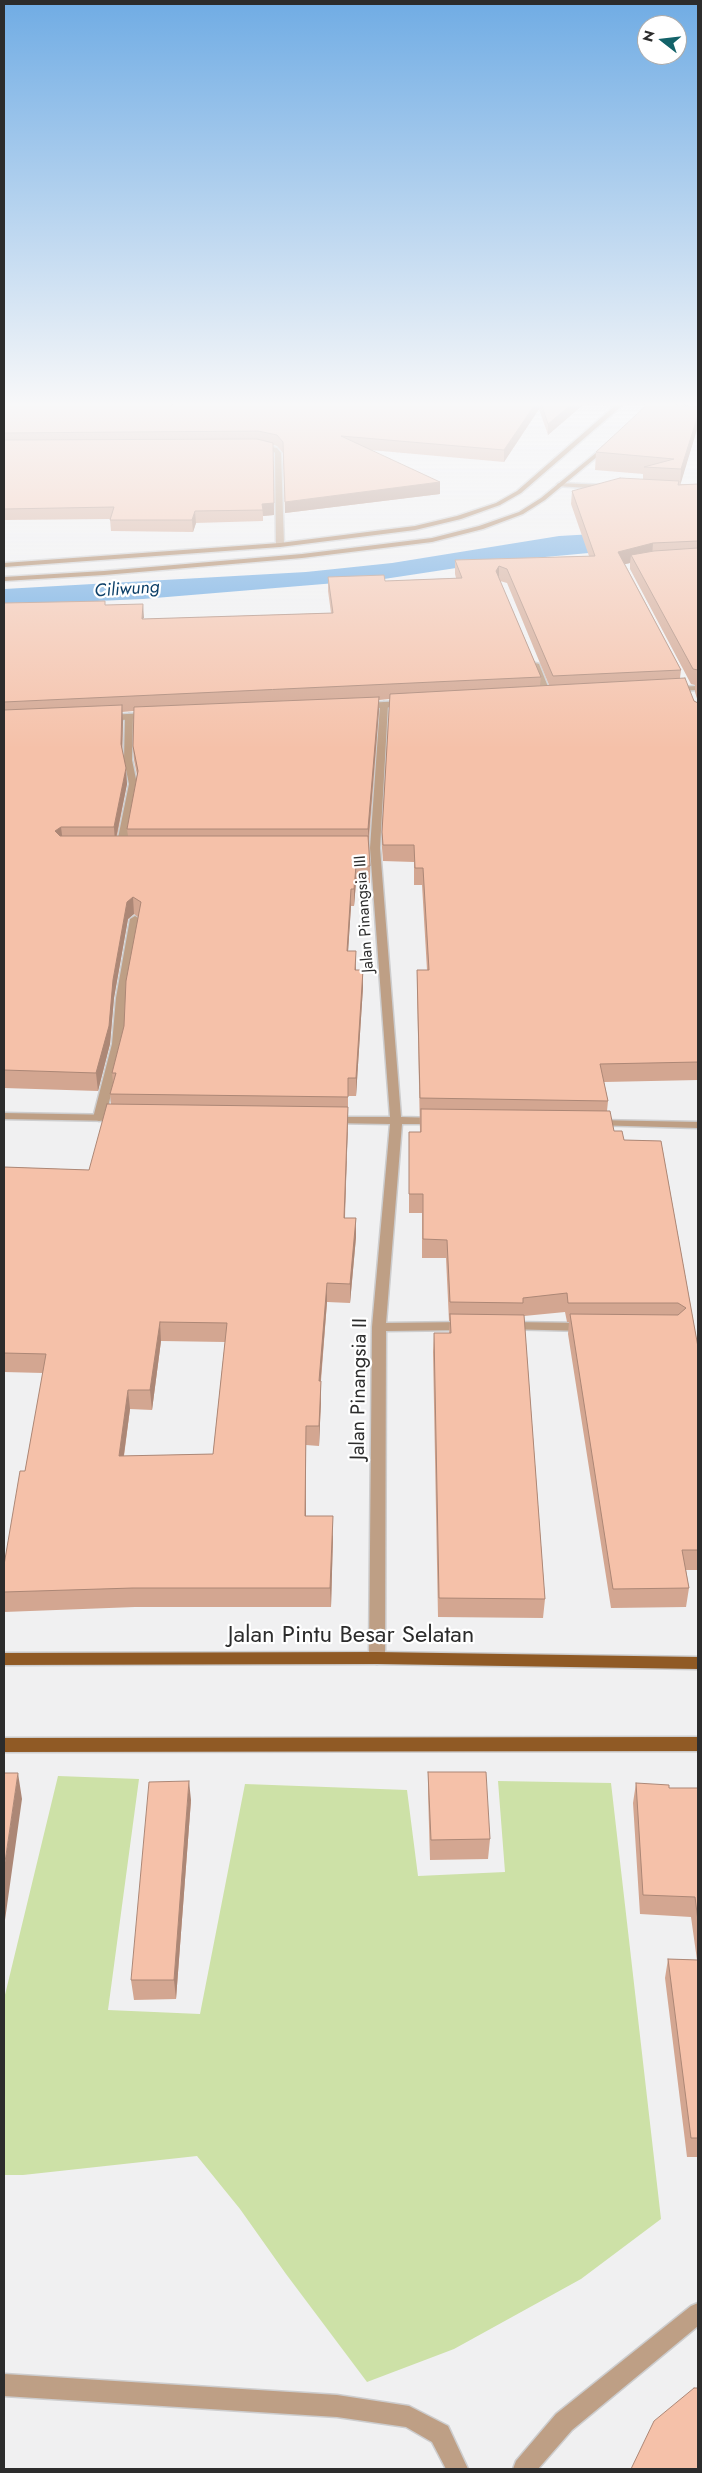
<!DOCTYPE html>
<html>
<head>
<meta charset="utf-8">
<style>
  body { margin:0 }
  #map { position:relative; width:702px; height:2473px; overflow:hidden; background:#f0f0f1; font-family:Jost,sans-serif }
  canvas { display:block }
  .frame { position:absolute; inset:0; border:5px solid #2c2c2c; pointer-events:none }
  .north { position:absolute; left:637px; top:15px; width:50px; height:50px; box-sizing:border-box; background:#fff; border:1px solid #ababab; border-radius:50%; rotate:286deg; font-size:14px; font-weight:700; line-height:20px; text-align:center; color:#2c2c2c }
  .north::after { content:''; display:block; margin:auto; width:18px; height:22px; background:#136269; clip-path:polygon(50% 0,100% 100%,50% 72%,0 100%) }
</style>
</head>
<body>
<div id="map">
<canvas width="702" height="2473"></canvas>
<div class="frame"></div>
<div class="north">N</div>
</div>
<script>
const context = document.querySelector('canvas').getContext('2d');
context.lineJoin = 'round';
function fillPath(path, color) {
  context.fillStyle = color;
  context.fill(path, 'evenodd');
}
function poly(rows) {
  const path = new Path2D();
  for (const r of rows) {
    path.moveTo(r[0], r[1]);
    for (let i = 2; i < r.length; i += 2) path.lineTo(r[i], r[i + 1]);
  }
  return path;
}
function trace(path, color, width, dash) {
  context.strokeStyle = color;
  context.lineWidth = width;
  context.lineCap = dash ? 'butt' : 'round';
  context.setLineDash(dash || []);
  context.stroke(path);
}
function write(font, color, halo, rows, align = 'center') {
  context.font = font + ' Jost,sans-serif';
  context.lineWidth = 4.5;
  context.setLineDash([]);
  context.textBaseline = 'middle';
  context.strokeStyle = halo;
  context.fillStyle = color;
  for (const [text, x, y, turn = 0] of rows) {
    context.save();
    context.translate(x, y);
    context.rotate((+turn || 0) * Math.PI / 180);
    context.textAlign = isNaN(turn) ? turn : align;
    if (halo) context.strokeText(text, 0, 0);
    context.fillText(text, 0, 0);
    context.restore();
  }
}
fillPath(poly([
  [58,1776,139,1779,108,2010,200,2014,245,1784,407,1790,418,1876,505,1872,498,1781,611,1783,661,2219,581,2279,454,2349,367,2382,286,2274,240,2209,197,2156,23,2175,4,2175,4,1999]
]), '#cde1a7');
fillPath(poly([
  [698,528,643,548,502,561,384,579,143,599,4,605,4,589,306,572,392,563,559,536]
]), '#5da1df');
const service = poly([
  [258,444,277,448,281,453,284,545,280,547,276,545,275,453,273,451,256,447,258,444],
  [135,916,140,919,126,998,124,1044,105,1118,99,1121,93,1118,112,1044,116,998,130,919,135,916],
  [4,2374,337,2395,409,2406,448,2426,468,2469,446,2469,432,2442,406,2427,337,2417,4,2396,4,2374]
]);
const minor = poly([
  [599,403,619,403,623,405,620,407,599,403],
  [559,483,604,485,607,487,604,489,557,486,557,484,559,483],
  [532,662,539,664,552,697,551,699,544,697,531,664,532,662],
  [384,702,388,705,380,848,401,1117,436,1118,442,1121,436,1124,402,1124,386,1323,467,1322,474,1326,467,1330,386,1331,385,1658,383,1662,377,1664,371,1662,369,1658,372,1327,390,1124,331,1123,325,1120,331,1117,390,1117,370,848,380,705,384,702],
  [129,714,133,717,132,760,137,784,126,848,121,851,116,848,129,784,124,760,125,717,129,714],
  [4,1113,119,1115,125,1118,119,1121,4,1119,4,1113],
  [596,1120,698,1122,698,1128,592,1125,590,1123,592,1121,596,1120],
  [509,1322,584,1323,591,1327,584,1331,504,1329,502,1326,509,1322],
  [698,2303,698,2326,572,2430,538,2469,513,2469,516,2461,556,2414,691,2306,698,2303]
]);
const tertiary = poly([
  [698,686,698,690,673,691,669,689,673,687,698,686],
  [406,701,409,702,409,706,363,709,359,706,363,703,406,701],
  [149,713,152,714,152,718,106,721,102,718,106,715,149,713]
]);
const secondary = poly([
  [618,403,625,403,521,493,500,505,461,519,415,530,280,547,4,567,4,563,280,543,415,526,457,516,496,503,517,491,618,403],
  [608,443,610,446,545,500,523,514,483,529,432,542,302,558,104,575,4,581,4,577,104,571,302,554,432,538,479,526,519,512,541,498,608,443]
]);
const primary = poly([
  [377,1652,698,1657,698,1669,377,1664,4,1665,4,1653,377,1652],
  [698,1737,698,1751,4,1752,4,1738,698,1737]
]);
trace(service, '#cdcdce', 3);
trace(minor, '#cdcdce', 3);
trace(tertiary, '#cdcdce', 3);
trace(secondary, '#cdcdce', 3);
trace(primary, '#cdcdce', 3);
fillPath(service, '#be9f85');
fillPath(minor, '#be9f85');
fillPath(tertiary, '#be9f85');
fillPath(secondary, '#a47750');
fillPath(primary, '#905a25');
fillPath(poly([
  [4,403,171,403,170,407,176,403,585,403,548,435,539,409,504,462,370,450,440,482,440,494,285,513,283,453,277,446,273,445,274,515,263,516,263,521,196,523,193,532,111,531,110,519,4,520],
  [698,407,698,426,680,484,698,484,698,702,695,692,695,685,691,684,630,569,630,563,625,564,681,670,680,678,694,701,698,703,698,1080,604,1082,608,1101,607,1111,614,1131,624,1140,661,1141,698,1347,698,1570,686,1570,689,1588,686,1607,611,1608,568,1334,569,1322,567,1322,565,1312,524,1316,545,1599,543,1618,438,1617,433,1352,434,1333,449,1333,450,1321,449,1321,446,1258,422,1258,422,1213,409,1213,409,1132,420,1132,417,988,417,970,427,970,422,885,414,885,414,862,383,861,382,848,382,832,390,699,379,700,379,710,369,840,370,866,370,883,356,882,354,906,351,906,348,951,356,970,363,970,363,987,356,1096,348,1096,348,1116,345,1218,356,1218,356,1237,350,1303,327,1302,321,1381,321,1400,319,1446,306,1445,306,1516,333,1536,331,1607,135,1607,4,1612,4,1565,25,1471,43,1373,4,1372,4,1167,89,1170,111,1104,110,1094,113,1083,112,1073,124,1026,138,917,134,914,128,919,114,998,110,1044,98,1091,4,1088,4,603,105,601,105,605,144,619,331,613,328,591,328,577,385,581,456,578,455,574,455,560,589,556,571,504,572,491,643,479,643,474,595,470,596,452],
  [500,581,507,583,549,685,540,686,541,677],
  [134,711,133,746,134,760,137,775,127,829,128,836,117,836,127,784,122,751,123,721,122,712],
  [161,1341,225,1342,213,1454,124,1456,130,1409,152,1410],
  [428,1772,490,1839,488,1859,430,1860,428,1792],
  [636,1783,669,1788,698,1788,698,2157,687,2157,665,1978,668,1959,697,1960,691,1917,640,1914,633,1803],
  [191,1800,176,1999,134,2000,131,1980]
]), '#d3a691');
fillPath(poly([
  [536,403,539,403,539,409,504,462,504,450],
  [573,403,585,403,548,435,548,424],
  [698,415,698,426,680,486,681,469],
  [273,454,274,515,263,516,262,504],
  [440,482,440,494,285,513,285,502],
  [195,511,196,523,193,532,192,520],
  [653,543,652,557,631,555,630,563,617,566,618,552],
  [499,566,499,580,496,571],
  [143,604,144,618,142,619],
  [379,697,379,710,368,843,368,829],
  [122,705,123,721,122,760,121,744],
  [126,768,127,784,115,843,114,827],
  [61,827,63,843,55,831],
  [356,866,356,882,354,906,354,889],
  [351,889,351,906,347,968,347,951],
  [133,897,134,914,128,919,114,998,110,1044,98,1091,96,1073,113,980,127,902],
  [356,951,356,969,355,987,355,970],
  [363,970,363,987,356,1096,356,1078],
  [348,1107,348,1125,344,1237,344,1218],
  [356,1218,356,1237,350,1303,350,1284],
  [327,1283,327,1302,319,1400,319,1381],
  [160,1322,161,1341,152,1410,150,1390],
  [321,1381,321,1400,319,1446,319,1426],
  [128,1390,130,1409,121,1476,119,1456],
  [306,1426,306,1536,305,1516],
  [333,1516,333,1536,331,1607,330,1588],
  [18,1773,22,1799,4,1927,4,1869],
  [189,1781,191,1800,176,1999,174,1980]
]), '#ac8776');
const building = poly([
  [4,403,167,403,167,404,170,407,176,403,536,403,504,450,341,436,440,482,285,502,283,442,277,435,258,431,4,433,4,403],
  [541,403,573,403,548,424,541,403],
  [649,403,698,407,698,415,681,469,644,467,674,459,596,452,649,403],
  [257,439,273,443,274,503,262,504,263,510,195,511,192,520,110,520,114,507,4,509,4,440,257,439],
  [620,478,679,481,678,485,698,484,698,541,653,543,618,552,681,670,553,676,507,569,499,566,496,571,541,677,4,702,4,603,105,601,105,605,143,604,142,619,333,613,328,577,384,575,385,581,462,578,455,560,595,556,572,491,620,478],
  [698,548,698,670,693,669,631,555,654,551,698,548],
  [685,678,694,701,698,703,698,1062,600,1064,608,1101,420,1098,417,970,429,970,423,868,415,868,414,845,383,845,382,832,390,694,685,678],
  [379,697,368,829,127,829,138,771,133,746,134,707,379,697],
  [122,705,121,744,126,768,114,827,61,827,55,831,60,836,368,836,370,866,356,866,354,889,351,889,347,951,356,951,355,970,363,970,356,1078,348,1078,348,1097,110,1094,116,1073,112,1073,124,1026,126,981,141,902,133,897,127,902,113,980,109,1026,96,1073,4,1070,4,710,122,705],
  [107,1104,348,1107,344,1218,356,1218,350,1284,327,1283,319,1381,321,1381,319,1426,306,1426,305,1516,333,1516,330,1588,133,1588,4,1592,4,1565,20,1471,25,1471,46,1354,4,1353,4,1167,89,1170,107,1104],
  [160,1322,227,1323,213,1454,119,1456,128,1390,150,1390,160,1322],
  [421,1109,610,1111,614,1131,622,1131,624,1140,661,1141,698,1347,698,1550,682,1550,689,1588,613,1589,570,1314,678,1315,686,1308,678,1303,568,1303,567,1293,523,1298,523,1303,450,1302,447,1240,423,1239,423,1194,409,1194,409,1132,421,1132,421,1109],
  [450,1314,524,1315,545,1599,439,1598,434,1333,451,1333,450,1314],
  [428,1772,486,1772,490,1839,431,1840,428,1772],
  [4,1773,18,1773,4,1869,4,1773],
  [189,1781,174,1980,131,1980,149,1782,189,1781],
  [636,1783,669,1785,669,1788,698,1788,698,1921,695,1897,643,1895,636,1783],
  [668,1959,698,1960,698,2138,691,2138,668,1959],
  [694,2388,698,2388,698,2469,631,2469,654,2421,694,2388]
]);
fillPath(building, '#f5c1a9');
trace(building, '#ac8776', 1);
const sky = context.createLinearGradient(0, 0, 0, 749);
sky.addColorStop(0, '#70ace4');
sky.addColorStop(0.54, '#f8f8f9');
sky.addColorStop(1, '#f8f8f900');
context.fillStyle = sky;
context.fillRect(0, 0, 702, 749);
write('16px', '#2c2c2c', '#fff', [
  ["Jalan Pinangsia III",365,914,-94]
]);
write('italic 18px', '#0d4069', '#fff', [
  ["Ciliwung",127,590,-4]
]);
write('20px', '#2c2c2c', '#fff', [
  ["Jalan Pinangsia II",360,1389,-89]
]);
write('24px', '#2c2c2c', '#fff', [
  ["Jalan Pintu Besar Selatan",351,1636]
]);
</script>
</body>
</html>
